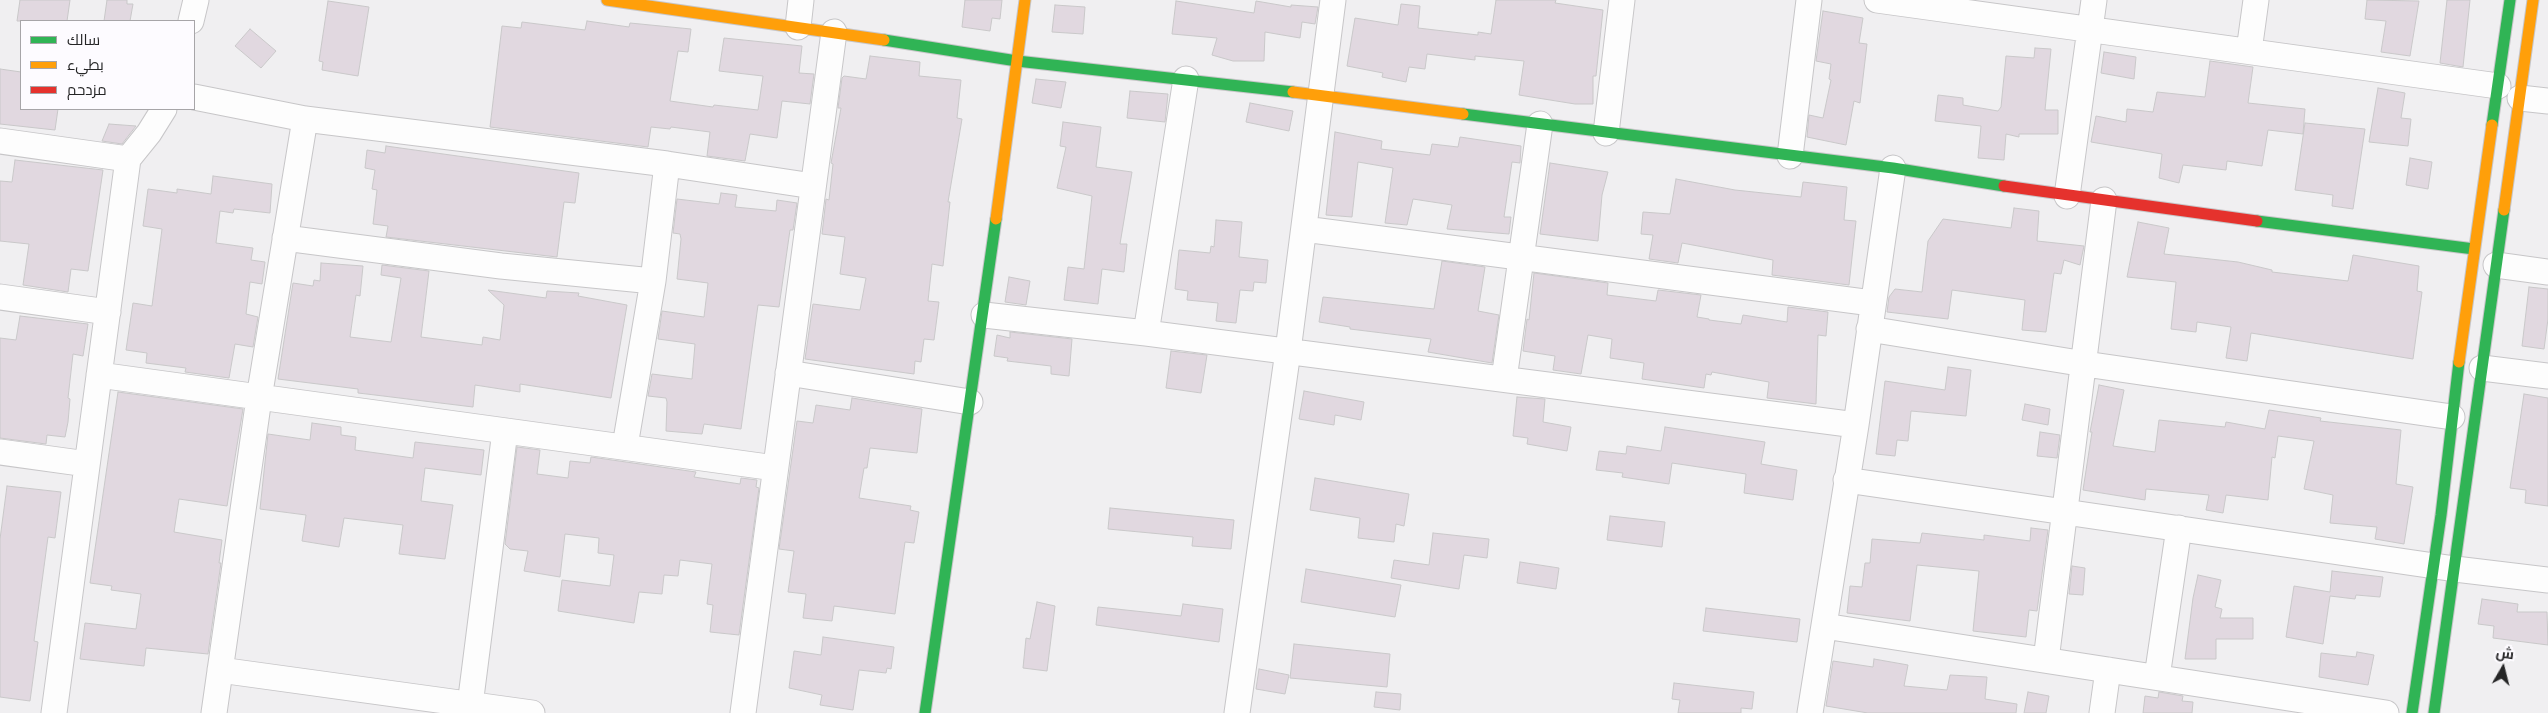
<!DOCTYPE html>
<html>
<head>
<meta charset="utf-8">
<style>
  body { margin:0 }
  #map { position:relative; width:2548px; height:713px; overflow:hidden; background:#f0eff1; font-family:Manrope,Cairo,sans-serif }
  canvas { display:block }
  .legend { position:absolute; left:20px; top:20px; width:175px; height:90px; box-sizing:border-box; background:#fdfbff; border:1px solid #a7a5a8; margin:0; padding:6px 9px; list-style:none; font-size:15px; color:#252526 }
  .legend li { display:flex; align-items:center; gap:10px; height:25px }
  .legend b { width:25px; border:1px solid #a7a5a8 }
  .north { position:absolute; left:2478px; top:643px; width:50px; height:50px; -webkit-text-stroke:4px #fdfbff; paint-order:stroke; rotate:8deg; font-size:14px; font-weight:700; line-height:20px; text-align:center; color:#252526 }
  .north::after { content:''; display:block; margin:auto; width:18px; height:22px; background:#252526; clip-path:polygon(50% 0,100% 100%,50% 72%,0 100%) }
</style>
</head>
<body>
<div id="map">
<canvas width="2548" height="713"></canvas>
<ul class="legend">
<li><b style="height:6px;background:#30b455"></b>سالك</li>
<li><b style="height:6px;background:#ff9f0a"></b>بطيء</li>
<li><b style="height:6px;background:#e5322d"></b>مزدحم</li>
</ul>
<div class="north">ش</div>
</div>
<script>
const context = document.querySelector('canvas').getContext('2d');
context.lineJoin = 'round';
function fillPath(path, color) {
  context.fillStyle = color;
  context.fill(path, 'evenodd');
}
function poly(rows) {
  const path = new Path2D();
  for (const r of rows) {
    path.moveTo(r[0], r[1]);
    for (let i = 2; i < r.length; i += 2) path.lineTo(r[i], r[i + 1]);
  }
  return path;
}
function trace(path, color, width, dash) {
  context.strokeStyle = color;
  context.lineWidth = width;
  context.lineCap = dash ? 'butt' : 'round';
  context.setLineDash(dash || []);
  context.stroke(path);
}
const building = poly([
  [20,0,70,0,67,21,17,21,20,0],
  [107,0,127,0,127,4,133,4,130,21,104,21,107,0],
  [965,0,1002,0,1000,19,992,18,990,31,962,27,965,0],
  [1496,0,1556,0,1555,3,1603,10,1596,76,1593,76,1593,104,1575,104,1519,95,1524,61,1475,56,1475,60,1427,54,1425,69,1409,67,1406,82,1382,77,1383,73,1347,66,1355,18,1398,25,1401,4,1420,6,1418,28,1478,35,1478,32,1491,34,1496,0],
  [2367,0,2419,1,2410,56,2381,52,2386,21,2365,19,2367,0],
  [2447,0,2470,0,2463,67,2440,63,2447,0],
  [328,1,369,7,358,76,322,70,323,62,319,61,328,1],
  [1176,1,1254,13,1256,1,1291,7,1291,5,1318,7,1315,24,1302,22,1300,38,1265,32,1264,61,1233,61,1212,55,1217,38,1172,34,1176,1],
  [1055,5,1085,7,1083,34,1052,32,1055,5],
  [1823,11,1863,18,1859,43,1867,44,1860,103,1854,101,1846,145,1807,137,1809,115,1823,118,1831,80,1829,79,1831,64,1816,61,1823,11],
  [587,21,629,27,630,23,691,29,688,52,678,51,670,101,713,107,714,105,758,110,763,76,719,71,724,38,802,46,799,73,814,74,810,104,782,101,777,138,750,134,745,161,707,156,710,132,671,127,670,129,651,127,648,147,490,127,502,26,521,28,522,22,585,30,587,21],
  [250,29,276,51,261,68,235,46,250,29],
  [2035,48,2051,49,2045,110,2058,110,2058,134,2019,134,2019,137,2006,134,2004,160,1978,158,1981,126,1935,121,1938,95,1963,98,1963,105,1998,111,2001,107,2006,56,2034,58,2035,48],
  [2104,52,2136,57,2134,79,2101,73,2104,52],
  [870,56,920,62,919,76,961,80,957,118,962,119,948,202,950,202,943,266,932,264,928,301,939,302,934,340,924,339,921,362,915,361,914,374,805,359,813,304,860,310,866,278,840,274,845,237,822,234,826,199,829,200,833,164,831,163,841,108,838,108,842,78,844,76,866,79,870,56],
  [2210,61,2253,67,2248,103,2305,109,2303,134,2268,130,2262,166,2227,161,2226,170,2183,165,2179,183,2159,178,2162,154,2091,142,2096,116,2126,122,2127,109,2153,112,2157,92,2205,97,2210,61],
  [0,69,21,72,21,109,58,109,55,130,0,124,0,69],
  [1036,79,1066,82,1061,108,1032,103,1036,79],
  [2378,88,2405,93,2401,118,2411,119,2408,146,2369,142,2378,88],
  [1130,91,1168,94,1165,122,1127,118,1130,91],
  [1250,103,1293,111,1289,131,1246,122,1250,103],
  [1063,122,1101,127,1096,167,1132,172,1120,244,1127,244,1124,272,1102,269,1098,304,1064,300,1068,267,1084,269,1092,196,1057,188,1066,147,1060,146,1063,122],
  [2305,123,2365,129,2353,209,2332,206,2333,195,2295,190,2305,123],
  [109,124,136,126,122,144,102,141,109,124],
  [1335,132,1382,141,1381,149,1430,155,1432,144,1458,147,1460,137,1521,146,1520,163,1512,162,1504,217,1511,217,1509,234,1447,229,1452,205,1413,199,1407,225,1385,223,1393,168,1358,162,1352,217,1326,215,1335,132],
  [386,146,579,173,575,203,564,202,557,257,386,237,388,226,373,224,377,190,372,189,375,170,365,168,367,150,385,153,386,146],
  [2410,158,2432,162,2428,189,2406,185,2410,158],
  [15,160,103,170,88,271,71,269,68,292,23,285,29,244,0,241,0,181,12,182,15,160],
  [1550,163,1608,172,1602,195,1598,241,1540,234,1550,163],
  [213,176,272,184,270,213,234,209,233,213,220,211,216,243,253,248,251,260,265,262,262,284,250,282,246,314,258,317,253,347,235,344,229,378,185,372,186,368,146,363,147,353,126,350,133,303,152,306,162,229,143,226,148,189,177,193,177,189,211,194,213,176],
  [1676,179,1735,190,1801,197,1803,182,1847,187,1844,220,1856,221,1849,285,1772,275,1773,260,1682,243,1678,263,1649,259,1653,235,1641,234,1643,212,1670,214,1676,179],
  [721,193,737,195,735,207,776,211,777,200,797,203,793,230,790,230,779,307,758,305,741,429,704,424,702,434,666,431,667,402,666,398,648,396,652,374,692,379,695,344,658,339,662,311,704,317,708,283,677,279,681,239,680,234,673,233,677,199,719,204,721,193],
  [2014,208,2039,211,2037,241,2084,246,2080,265,2064,260,2061,274,2054,273,2046,332,2022,330,2025,300,1952,290,1948,319,1887,312,1889,297,1895,289,1922,292,1928,241,1943,219,2011,228,2014,208],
  [1216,220,1242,222,1239,257,1268,260,1266,283,1254,282,1253,291,1240,290,1236,323,1216,321,1218,303,1187,300,1188,291,1175,289,1179,250,1210,253,1211,246,1214,247,1216,220],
  [2138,222,2169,228,2164,254,2238,262,2272,270,2272,272,2348,281,2353,255,2419,266,2417,291,2422,292,2413,359,2251,333,2247,361,2226,358,2231,327,2197,322,2196,332,2171,329,2176,282,2127,277,2138,222],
  [1442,261,1485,267,1478,311,1499,315,1492,363,1428,352,1431,339,1350,329,1350,327,1319,322,1323,297,1434,309,1442,261],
  [321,263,363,266,360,296,356,295,350,337,391,342,401,278,381,275,382,265,429,271,421,337,482,345,483,337,500,340,504,305,488,290,546,298,547,291,579,293,578,296,627,305,611,398,520,384,520,392,475,385,473,407,375,395,358,393,358,389,278,379,293,283,313,286,314,280,320,281,321,263],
  [1534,273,1608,283,1607,295,1656,301,1658,290,1701,295,1697,317,1709,319,1709,320,1741,324,1743,315,1787,322,1788,307,1828,312,1826,336,1818,335,1816,404,1767,398,1769,382,1712,372,1711,375,1706,374,1704,388,1642,379,1644,363,1610,358,1612,339,1588,335,1581,374,1553,370,1555,356,1523,351,1527,319,1529,320,1534,273],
  [1009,277,1030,281,1026,305,1005,302,1009,277],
  [2529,287,2548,289,2548,319,2544,349,2522,346,2529,287],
  [20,316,88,324,83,356,73,354,68,398,70,399,68,422,65,437,47,435,46,444,0,438,0,338,16,340,20,316],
  [1010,332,1072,339,1069,376,1051,374,1051,366,1007,361,1008,358,994,356,997,335,1010,338,1010,332],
  [1171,351,1207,355,1201,393,1166,388,1171,351],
  [1948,367,1971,370,1966,416,1911,411,1908,441,1897,440,1895,456,1876,454,1885,381,1945,390,1948,367],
  [2099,385,2124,390,2113,446,2155,452,2159,420,2225,427,2226,422,2265,429,2269,410,2321,418,2320,421,2401,430,2396,484,2413,487,2404,544,2375,539,2377,527,2330,523,2333,495,2304,489,2314,441,2278,436,2275,458,2272,457,2268,500,2226,495,2223,513,2206,510,2209,495,2146,489,2145,500,2083,490,2092,432,2090,432,2099,385],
  [1304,391,1364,402,1361,420,1335,415,1334,425,1299,419,1304,391],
  [118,392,243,409,227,506,179,499,174,532,222,540,219,563,221,563,208,654,146,648,144,666,80,659,85,623,136,629,141,594,111,590,112,586,90,583,118,392],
  [2524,394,2548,398,2548,506,2525,503,2526,490,2510,488,2524,394],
  [1517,397,1545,399,1543,422,1571,427,1567,451,1527,444,1528,438,1513,436,1517,397],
  [852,398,922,409,917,453,870,448,867,468,864,468,859,498,911,506,910,510,919,512,914,543,905,542,895,614,834,606,832,621,803,618,806,594,788,592,794,551,779,549,797,421,813,423,816,405,850,410,852,398],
  [2025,404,2050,409,2048,425,2022,420,2025,404],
  [312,423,341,427,341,435,356,437,355,450,413,458,415,442,484,450,481,475,425,468,421,501,453,505,445,559,399,554,403,525,344,518,339,547,302,541,306,515,260,509,268,434,310,440,312,423],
  [1665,427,1765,442,1761,464,1797,470,1793,500,1744,493,1746,474,1672,463,1669,484,1622,477,1623,473,1596,470,1599,451,1626,454,1627,446,1661,451,1665,427],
  [2040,432,2060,435,2057,458,2037,456,2040,432],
  [517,447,540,450,537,474,568,478,570,461,590,463,591,457,696,472,694,477,740,484,741,478,757,480,756,487,759,488,739,635,710,632,713,605,707,604,712,564,680,560,678,576,664,575,662,594,639,592,634,623,558,611,562,580,610,586,614,555,598,553,599,538,565,534,560,577,524,571,528,551,510,549,505,544,517,447],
  [1315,478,1409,494,1404,526,1396,524,1394,542,1358,538,1360,518,1310,510,1315,478],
  [7,486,61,492,55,538,48,537,34,641,38,642,30,701,0,697,0,539,7,486],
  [1110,508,1234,520,1231,549,1192,546,1193,537,1108,529,1110,508],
  [1610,516,1665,522,1662,547,1607,540,1610,516],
  [2031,528,2048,530,2037,611,2029,610,2026,637,1973,631,1979,571,1917,565,1910,621,1847,613,1850,586,1862,587,1865,563,1870,563,1872,539,1920,543,1922,533,1984,540,1984,535,2030,541,2031,528],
  [1433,533,1489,539,1487,558,1464,555,1459,589,1391,578,1394,560,1429,565,1433,533],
  [1520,562,1559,568,1556,589,1517,583,1520,562],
  [2072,566,2085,568,2083,595,2069,594,2072,566],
  [1306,569,1401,585,1395,617,1301,602,1306,569],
  [2332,571,2383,577,2380,597,2356,595,2355,599,2330,596,2323,644,2286,637,2294,586,2330,592,2332,571],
  [2198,575,2221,580,2215,607,2222,609,2220,618,2253,618,2253,639,2216,639,2216,659,2185,659,2193,598,2198,575],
  [2482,599,2518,604,2517,612,2547,612,2548,645,2493,638,2494,626,2478,624,2482,599],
  [1037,602,1055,606,1047,671,1023,668,1026,638,1030,639,1037,602],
  [1183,604,1223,609,1219,642,1096,625,1098,607,1181,616,1183,604],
  [1706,608,1800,619,1797,642,1703,631,1706,608],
  [823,637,894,647,891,669,887,668,886,673,859,670,853,710,820,705,822,695,789,688,794,651,821,655,823,637],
  [1294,644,1390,654,1387,687,1290,678,1294,644],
  [2357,652,2374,655,2368,685,2319,677,2321,653,2356,657,2357,652],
  [1874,659,1908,665,1904,686,1947,690,1950,675,1987,677,1985,699,2017,704,2016,713,1868,713,1826,706,1833,661,1873,667,1874,659],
  [1259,669,1289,675,1285,694,1256,689,1259,669],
  [1674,683,1754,692,1752,709,1741,708,1741,713,1678,713,1680,700,1672,699,1674,683],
  [1376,692,1401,694,1400,710,1374,707,1376,692],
  [2028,692,2049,696,2046,713,2024,713,2028,692],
  [2159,692,2183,696,2182,701,2193,702,2192,713,2143,713,2145,696,2158,698,2159,692]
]);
fillPath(building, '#e1d8e0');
trace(building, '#c9c8c9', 1);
const street = poly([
  [1877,0,2498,86],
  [191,21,196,0],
  [798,27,801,0],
  [2249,51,2256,0],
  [194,97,305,119,667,164,813,186],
  [2520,98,2548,101],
  [1606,133,1622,0],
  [0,141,128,159],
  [1790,156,1809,0],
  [2067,196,2094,0],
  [1304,229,1872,303],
  [285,238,501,266,653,281],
  [2496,265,2548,272],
  [0,297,108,312],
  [984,315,1146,333,1856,425],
  [1869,329,2085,364,2452,417],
  [1146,333,1186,79],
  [2482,368,2548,376],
  [788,373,970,402],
  [99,375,775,468],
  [1504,379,1540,124],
  [625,446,653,281,667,164],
  [0,452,87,464],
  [1846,480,2455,569,2548,580],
  [1824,626,2386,713],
  [2046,660,2104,200],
  [220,670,532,713],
  [2157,677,2179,528],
  [54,713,128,159,149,133,164,109],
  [214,713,259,398,305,119],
  [469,713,505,431],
  [743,713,834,32],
  [1237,713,1288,351,1333,0],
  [1810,713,1856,425,1893,168],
  [2102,713,2108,670]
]);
const fast = poly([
  [884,40,1017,61,1293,92],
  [1463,114,1893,168,2004,186],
  [2492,125,2510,0],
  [2257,221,2474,249],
  [925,713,996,219],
  [2412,713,2441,515,2459,362],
  [2434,713,2504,210]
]);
const slow = poly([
  [607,0,884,40],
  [1293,92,1463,114],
  [2504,210,2533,0],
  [996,219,1025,0],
  [2459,362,2492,125]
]);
const jam = poly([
  [2004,186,2257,221]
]);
trace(street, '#c7c6c8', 27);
trace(fast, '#c7c6c8', 13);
trace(slow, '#c7c6c8', 13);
trace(jam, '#c7c6c8', 13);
trace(street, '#fdfdfd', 25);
trace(fast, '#30b455', 11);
trace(slow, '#ff9f0a', 11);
trace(jam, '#e5322d', 11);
</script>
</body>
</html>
